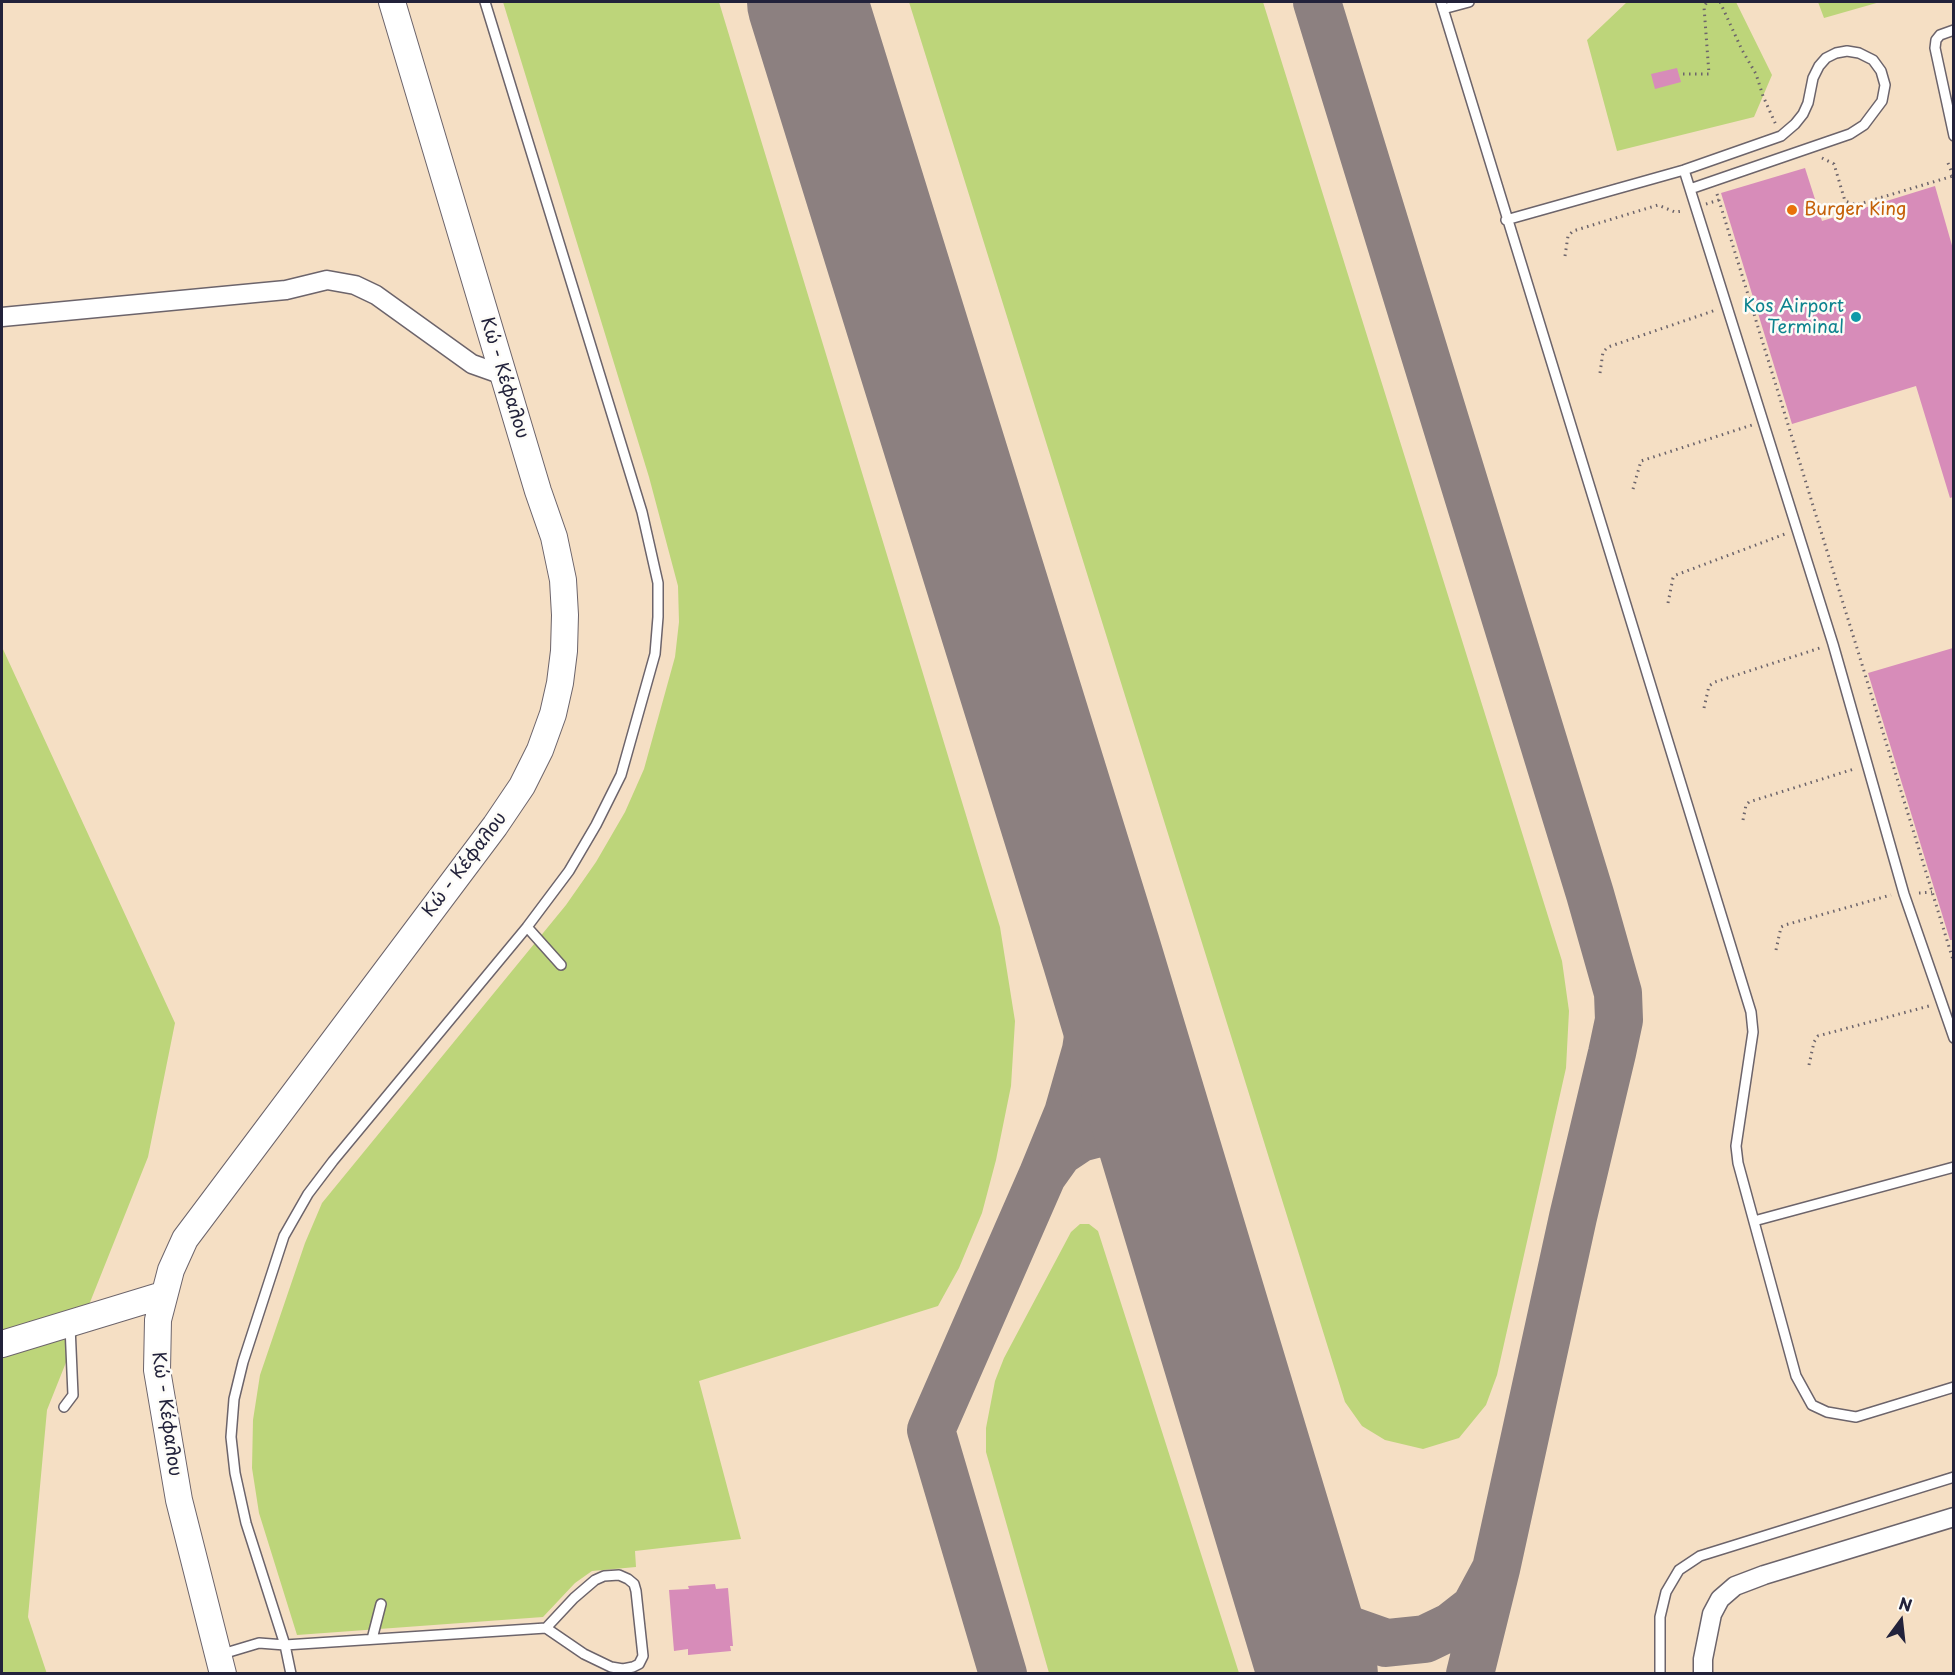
<!DOCTYPE html>
<html>
<head>
<meta charset="utf-8">
<style>
  body { margin:0 }
  #map { position:relative; width:1955px; height:1675px; overflow:hidden; background:#f5dfc4; font-family:"Playpen Sans",sans-serif }
  canvas { display:block }
  .frame { position:absolute; inset:0; border:3px solid #22223b; pointer-events:none }
  .north { position:absolute; left:1871px; top:1591px; width:60px; height:60px; -webkit-text-stroke:4px #fdfcf7; paint-order:stroke; rotate:15deg; font-size:16px; font-weight:700; line-height:24px; text-align:center; color:#22223b }
  .north::after { content:''; display:block; margin:auto; width:21px; height:27px; background:#22223b; clip-path:polygon(50% 0,100% 100%,50% 72%,0 100%) }
</style>
</head>
<body>
<div id="map">
<canvas width="1955" height="1675"></canvas>
<div class="frame"></div>
<div class="north">N</div>
</div>
<script>
const context = document.querySelector('canvas').getContext('2d');
context.lineJoin = 'round';
function fillPath(path, color) {
  context.fillStyle = color;
  context.fill(path, 'evenodd');
}
function poly(rows) {
  const path = new Path2D();
  for (const r of rows) {
    path.moveTo(r[0], r[1]);
    for (let i = 2; i < r.length; i += 2) path.lineTo(r[i], r[i + 1]);
  }
  return path;
}
function trace(path, color, width, dash) {
  context.strokeStyle = color;
  context.lineWidth = width;
  context.lineCap = dash ? 'butt' : 'round';
  context.setLineDash(dash || []);
  context.stroke(path);
}
function write(font, color, halo, rows, align = 'center') {
  context.font = font + ' "Playpen Sans",sans-serif';
  context.lineWidth = 5;
  context.setLineDash([]);
  context.textBaseline = 'middle';
  context.strokeStyle = halo;
  context.fillStyle = color;
  for (const [text, x, y, turn = 0] of rows) {
    context.save();
    context.translate(x, y);
    context.rotate((+turn || 0) * Math.PI / 180);
    context.textAlign = isNaN(turn) ? turn : align;
    if (halo) context.strokeText(text, 0, 0);
    context.fillText(text, 0, 0);
    context.restore();
  }
}
fillPath(poly([
  [503,2,719,2,1000,927,1015,1021,1011,1086,996,1160,982,1213,959,1268,938,1306,699,1381,741,1539,635,1551,636,1567,592,1571,575,1583,543,1617,297,1635,259,1513,252,1468,253,1420,260,1375,305,1243,322,1203,566,905,596,862,625,812,644,769,675,657,679,622,678,586,649,477],
  [909,2,1263,2,1562,961,1569,1011,1566,1068,1497,1375,1486,1405,1459,1438,1423,1449,1385,1440,1362,1426,1345,1402],
  [1627,2,1736,2,1772,75,1754,117,1617,151,1587,40],
  [1818,2,1880,2,1824,18],
  [2,647,175,1023,148,1157,47,1410,28,1617,47,1674,2,1673],
  [1080,1224,1089,1224,1098,1231,1239,1673,1049,1673,986,1452,986,1428,995,1381,1004,1358,1071,1232]
]), '#bdd57a');
trace(poly([
  [1317,2,1590,894,1618,993,1619,1020,1612,1053,1573,1217,1496,1569],
  [1044,1173,1059,1152,1080,1138,1099,1133,1128,1138,1152,1151,1169,1180],
  [1283,1558,1305,1596,1335,1625,1386,1643,1425,1639,1452,1626,1475,1608,1496,1569,1470,1674],
  [1003,1674,931,1430,1043,1174,1068,1113,1086,1050,1101,952]
]), '#8c8080', 48);
trace(poly([
  [807,2,1101,952,1318,1674]
]), '#8c8080', 120);
fillPath(poly([
  [1677,68,1681,82,1655,89,1651,74],
  [1805,168,1822,221,1935,186,1953,249,1953,497,1950,498,1916,386,1792,424,1721,193],
  [1953,648,1953,940,1950,940,1868,673],
  [715,1584,716,1589,728,1588,733,1646,730,1646,731,1651,688,1655,688,1649,674,1651,669,1590,689,1589,688,1586]
]), '#d78cb9');
const lane = poly([
  [1441,2,1751,1012,1753,1032,1736,1146,1738,1163,1796,1376,1812,1405,1827,1412,1856,1417,1954,1387],
  [1443,9,1469,2],
  [1954,30,1940,35,1936,40,1935,48,1954,136],
  [1684,170,1833,644,1904,894,1954,1038],
  [1506,220,1684,170,1781,136,1795,124,1803,114,1808,103,1813,78,1819,66,1826,58,1836,53,1847,51,1859,53,1873,60,1881,71,1885,85,1882,101,1864,125,1850,134,1690,189],
  [527,927,561,965],
  [1754,1221,1954,1167],
  [64,1407,73,1395,70,1326],
  [372,1639,381,1604],
  [219,1655,259,1643,285,1645,546,1628,584,1654,611,1667,623,1669,633,1667,639,1664,643,1656,636,1591,634,1584,628,1579,619,1575,604,1576,595,1580,574,1598,546,1628],
  [291,1674,285,1645,246,1523,235,1473,231,1437,234,1399,243,1362,284,1236,308,1194,333,1161,527,927,569,871,596,825,621,775,655,654,658,617,658,583,642,512,485,2],
  [1660,1674,1660,1617,1666,1592,1679,1570,1700,1556,1954,1477]
]);
const street = poly([
  [2,317,286,290,327,280,355,285,376,295,472,364,503,375],
  [1703,1674,1703,1659,1712,1614,1720,1599,1735,1586,1764,1575,1954,1517]
]);
const secondary = poly([
  [2,1344,163,1295],
  [223,1674,179,1500,157,1370,158,1320,171,1270,185,1239,495,826,522,786,540,750,553,714,560,683,564,651,565,615,563,580,554,537,538,491,392,2]
]);
trace(lane, '#6c646b', 12);
trace(street, '#6c646b', 21);
trace(secondary, '#6c646b', 28);
trace(poly([
  [1720,2,1742,50,1756,74,1763,96,1776,125],
  [1683,74,1709,74,1704,7,1707,2],
  [1822,158,1834,164,1845,201,1856,205,1953,176],
  [1948,163,1954,178],
  [1717,194,1954,963],
  [1706,204,1719,200],
  [1565,256,1568,236,1573,231,1658,205,1675,212,1683,211],
  [1600,373,1603,352,1608,347,1716,310],
  [1633,489,1641,461,1752,425],
  [1668,603,1673,578,1676,575,1785,534],
  [1704,708,1709,686,1715,682,1820,648],
  [1743,820,1746,805,1749,802,1854,769],
  [1919,893,1932,892],
  [1776,950,1781,927,1785,925,1891,895],
  [1809,1065,1814,1042,1818,1036,1929,1006]
]), '#6c646b', 3, [1.5, 4.5]);
trace(lane, '#fff', 9);
trace(street, '#fff', 18);
trace(secondary, '#fff', 26);
for (const [x, y, r, color] of [
  [1792,210,6,"#e8710a"],
  [1856,317,6,"#0f9aa8"]
]) {
  const dot = new Path2D();
  dot.arc(x, y, r, 0, 2 * Math.PI);
  context.fillStyle = color;
  context.fill(dot);
  trace(dot, '#fdfcf7', 2);
}
write('18px', '#c56008', '#fdfcf7', [
  ["Burger King",1804,210]
], 'left');
write('18px', '#0d838f', '#fdfcf7', [
  ["Kos Airport",1844,307],
  ["Terminal",1844,328]
], 'right');
write('18px', '#22223b', '#fdfcf7', [
  ["Κώ - Κέφαλου",504,378,73],
  ["Κώ - Κέφαλου",465,865,-53],
  ["Κώ - Κέφαλου",166,1414,82]
]);
</script>
</body>
</html>
